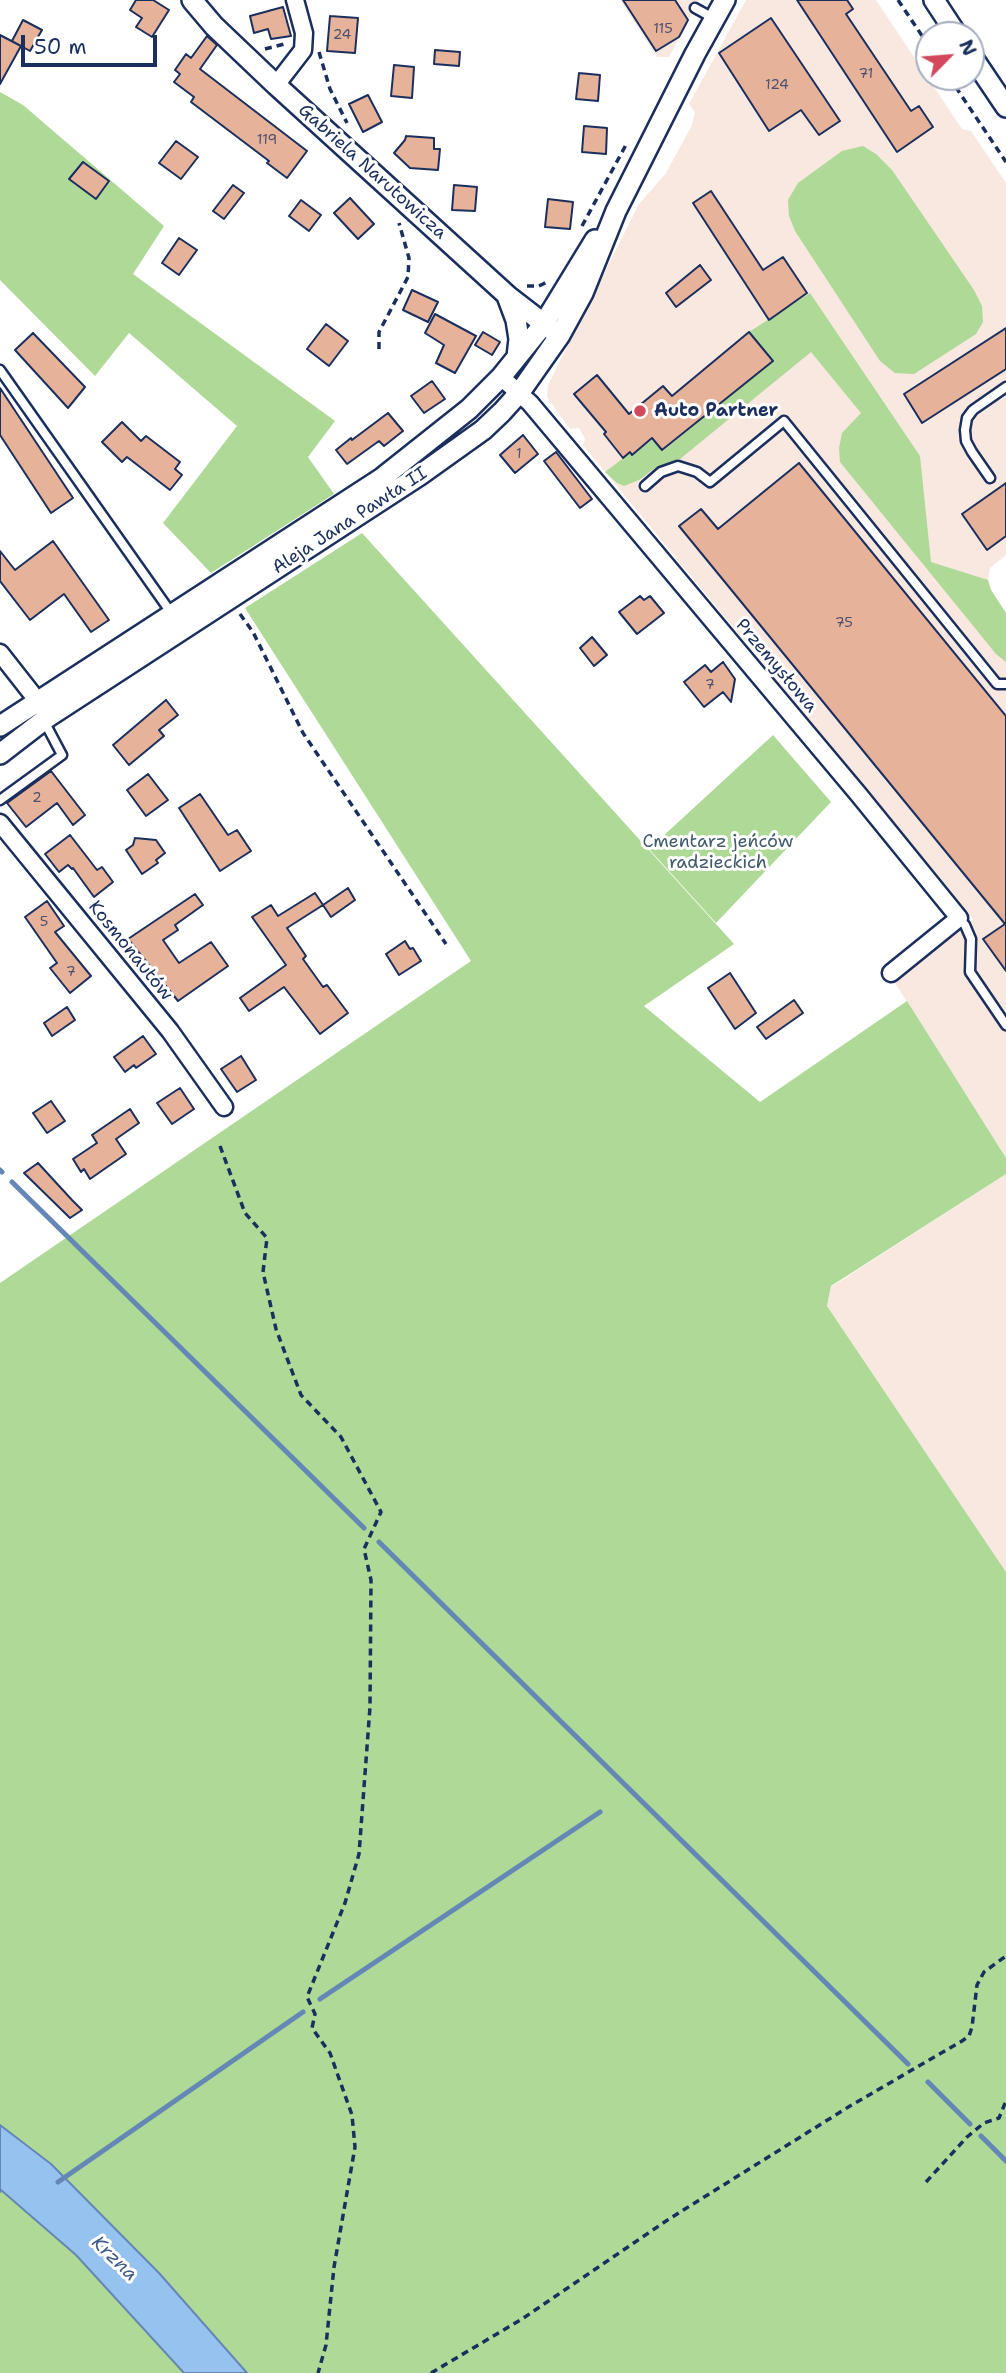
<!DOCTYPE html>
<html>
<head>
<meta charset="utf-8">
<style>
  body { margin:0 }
  #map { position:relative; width:1006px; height:2373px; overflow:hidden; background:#fff; font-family:"Shantell Sans",sans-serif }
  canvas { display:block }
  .north { position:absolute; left:915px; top:21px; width:70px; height:70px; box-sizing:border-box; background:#fff; border:2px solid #a4acbf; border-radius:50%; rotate:65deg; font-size:19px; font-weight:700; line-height:28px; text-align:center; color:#1b2f5e }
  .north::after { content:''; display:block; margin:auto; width:24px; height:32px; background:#d1495b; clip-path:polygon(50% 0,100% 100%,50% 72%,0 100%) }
  .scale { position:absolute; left:21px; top:35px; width:136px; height:32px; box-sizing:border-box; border:4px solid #1b2f5e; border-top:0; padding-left:9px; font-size:21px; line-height:24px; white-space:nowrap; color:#1b2f5e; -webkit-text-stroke:5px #fff; paint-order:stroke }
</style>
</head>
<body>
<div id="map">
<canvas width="1006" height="2373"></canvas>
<div class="north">N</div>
<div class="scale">50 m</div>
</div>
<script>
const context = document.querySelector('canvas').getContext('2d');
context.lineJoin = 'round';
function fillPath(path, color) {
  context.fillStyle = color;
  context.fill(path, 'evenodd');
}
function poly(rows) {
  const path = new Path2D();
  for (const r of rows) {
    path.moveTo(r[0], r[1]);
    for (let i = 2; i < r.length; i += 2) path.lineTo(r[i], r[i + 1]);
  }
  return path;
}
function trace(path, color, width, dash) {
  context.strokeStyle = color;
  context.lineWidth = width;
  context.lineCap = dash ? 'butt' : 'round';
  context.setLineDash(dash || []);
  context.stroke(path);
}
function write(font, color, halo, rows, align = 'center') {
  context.font = font + ' "Shantell Sans",sans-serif';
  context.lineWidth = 6;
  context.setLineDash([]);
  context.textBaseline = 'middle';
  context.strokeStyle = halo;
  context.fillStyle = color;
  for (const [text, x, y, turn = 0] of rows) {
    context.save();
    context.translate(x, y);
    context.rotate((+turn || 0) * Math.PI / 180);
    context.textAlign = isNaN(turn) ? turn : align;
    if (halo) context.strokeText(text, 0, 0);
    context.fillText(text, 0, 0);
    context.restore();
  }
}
fillPath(poly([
  [620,0,699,0,669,57,657,57],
  [746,0,876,0,962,129,971,131,1006,183,1006,555,990,568,988,580,991,590,1006,613,1006,1158,895,983,973,919,583,445,585,439,579,428,570,429,547,397,548,385,639,204,666,173,692,125,695,112,689,104],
  [1006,1174,1006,1572,827,1306,831,1287]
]), '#f8e8e0');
fillPath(poly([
  [0,92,23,105,164,226,133,274,335,421,308,457,334,494,211,573,163,523,237,426,129,333,95,376,0,280],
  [863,146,876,154,892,170,974,290,982,306,983,322,976,334,914,374,895,373,880,361,795,231,789,216,788,200,798,183,842,151],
  [810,293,920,456,931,562,988,580,991,590,1006,613,1006,662,996,654,840,462,839,448,842,433,861,413,811,352,680,459,655,468,639,480,624,486,617,483,605,472,630,453,632,455,652,440,663,451,773,361,749,332],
  [362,533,734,944,644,1006,760,1102,907,1001,1006,1158,1006,1174,831,1286,827,1306,1006,1572,1006,2373,247,2373,159,2273,51,2164,0,2125,0,1283,471,961,245,608],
  [773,735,831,802,716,923,649,849],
  [0,2189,76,2255,184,2373,0,2373]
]), '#aed996');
const water = poly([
  [0,2125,51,2164,159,2273,247,2373,184,2373,76,2255,1,2190,0,2192,0,2125]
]);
fillPath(water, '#96c2ef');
trace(water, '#6587b5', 2);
trace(poly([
  [0,1170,2,1172],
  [12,1182,364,1528],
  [379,1542,908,2064],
  [320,1999,600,1812],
  [928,2082,970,2124],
  [981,2136,1006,2161],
  [58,2182,303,2012]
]), '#6587b5', 5);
const building = poly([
  [136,0,153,0,169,10,152,37,136,27,142,18,130,10,136,0],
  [623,0,675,0,688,20,679,37,656,51,623,0],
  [797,0,847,0,853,9,846,14,911,111,919,106,933,127,897,152,797,0],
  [283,7,291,36,271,39,268,29,254,33,250,16,283,7],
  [330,16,358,18,355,53,327,51,330,16],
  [771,18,840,121,819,135,801,110,769,131,719,53,771,18],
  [23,20,42,30,30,51,12,41,23,20],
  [0,35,21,46,0,84,0,35],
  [207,36,217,45,200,69,307,151,287,178,267,163,269,161,191,102,194,97,174,82,180,74,175,70,186,54,191,58,207,36],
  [435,50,460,52,459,66,434,64,435,50],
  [394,65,414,67,412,98,391,96,394,65],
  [579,73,600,75,598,101,576,99,579,73],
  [368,95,382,122,363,132,349,104,368,95],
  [584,126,607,128,606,154,582,152,584,126],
  [406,136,434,138,434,149,440,149,438,170,410,168,394,153,405,140,406,136],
  [176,141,198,157,181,179,159,163,176,141],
  [83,162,109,181,96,199,69,179,83,162],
  [233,185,244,193,224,219,213,211,233,185],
  [454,185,477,187,475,211,452,210,454,185],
  [711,191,763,270,783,257,807,293,769,320,693,203,711,191],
  [350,198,374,224,358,239,334,213,350,198],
  [548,199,573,202,570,229,545,227,548,199],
  [301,200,321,215,309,231,289,216,301,200],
  [179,238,197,250,179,275,162,263,179,238],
  [700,265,711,280,676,307,666,293,700,265],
  [412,290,438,302,428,322,403,310,412,290],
  [435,314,476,336,455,373,436,363,444,345,425,333,435,314],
  [326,324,348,341,329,366,307,349,326,324],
  [1006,328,1006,369,922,423,904,394,1006,328],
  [483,332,500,342,492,355,475,345,483,332],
  [749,332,773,361,662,450,652,438,632,455,630,452,623,458,604,434,606,432,574,394,597,375,629,414,663,386,672,396,749,332],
  [33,333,85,387,68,408,15,350,33,333],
  [432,381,445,399,424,413,411,396,432,381],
  [0,388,73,498,51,513,0,435,0,388],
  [388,413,403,431,384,446,379,441,347,464,336,450,351,438,352,440,388,413],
  [122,422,141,441,146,436,180,462,175,469,182,475,170,490,127,457,122,462,102,442,122,422],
  [523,435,538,454,515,473,500,455,523,435],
  [556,452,592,499,580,508,544,461,556,452],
  [799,463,1006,716,1006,971,983,939,1005,924,679,526,701,509,718,529,799,463],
  [1006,483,1006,536,987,550,962,514,1006,483],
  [53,541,109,620,91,632,64,594,30,620,0,581,0,551,15,570,53,541],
  [640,596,644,600,650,596,664,613,637,634,619,612,640,596],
  [592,637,607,655,594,666,580,648,592,637],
  [723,662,735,679,731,702,723,692,704,707,684,682,705,665,711,672,723,662],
  [166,700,178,715,159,730,164,736,129,765,113,745,166,700],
  [51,771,85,815,73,825,57,803,26,827,7,803,51,771],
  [148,774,168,800,146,816,127,790,148,774],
  [200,794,228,835,237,830,251,851,220,871,179,808,200,794],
  [70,835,97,870,102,867,113,882,94,897,73,868,72,869,68,865,59,872,45,854,70,835],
  [135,838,156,840,165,853,156,860,158,863,142,874,126,850,133,845,135,838],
  [348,888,355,900,331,917,323,905,348,888],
  [315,893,323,905,287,928,306,956,303,959,323,987,327,985,348,1013,320,1034,284,987,249,1011,240,998,286,965,252,917,271,905,278,916,315,893],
  [195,894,203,905,175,925,178,930,163,940,179,963,211,942,228,966,178,1001,128,939,195,894],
  [47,901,64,926,55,932,91,976,70,993,50,968,57,963,25,917,47,901],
  [405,941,410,949,413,948,421,961,399,975,386,954,405,941],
  [730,973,756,1013,735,1029,708,988,730,973],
  [794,1000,803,1013,766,1039,757,1027,794,1000],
  [67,1007,75,1020,52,1036,44,1023,67,1007],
  [143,1036,156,1054,136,1068,134,1065,125,1072,114,1057,143,1036],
  [241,1056,256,1080,237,1092,221,1069,241,1056],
  [180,1088,194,1109,172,1124,157,1103,180,1088],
  [51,1101,65,1121,47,1133,33,1113,51,1101],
  [130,1109,139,1123,116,1139,126,1154,90,1179,84,1169,81,1172,73,1159,97,1143,92,1135,130,1109],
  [38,1163,72,1200,82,1210,70,1218,24,1173,38,1163]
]);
fillPath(building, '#e6b299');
trace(building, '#1b2f5e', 2);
const service = poly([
  [695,8,715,19],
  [0,370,172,614],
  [990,478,972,452,966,441,965,430,967,418,973,410,1006,387],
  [645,486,661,472,678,466,697,472,710,482,784,421,997,684,1006,684],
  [0,800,62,755,44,721],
  [959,918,965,925,971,939,970,972,1006,1025]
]);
const minor = poly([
  [276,85,303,50,304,33,295,0],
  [501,377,530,403,859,795,959,918,891,973],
  [0,653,44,709],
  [0,823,170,1031,224,1107]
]);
const tertiary = poly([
  [192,0,214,26,276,85,508,296,552,330],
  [934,0,957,35],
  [971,55,1006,107],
  [507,296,516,320,519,339,517,357],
  [0,726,382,478,469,409,501,377,543,325,595,240],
  [0,754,48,717,420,475,483,430,502,412,520,392,560,335,583,293,616,211,695,54,725,0]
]);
trace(service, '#1b2f5e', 13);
trace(minor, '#1b2f5e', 21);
trace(tertiary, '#1b2f5e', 24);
trace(poly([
  [898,0,929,46],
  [265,49,288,43],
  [319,52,330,89,347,123],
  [949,77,1006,162],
  [582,226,627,143],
  [527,286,539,286,547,282],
  [379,349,379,332,408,277,409,258,399,223],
  [240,614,253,632,303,733,446,944],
  [220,1146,245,1213,267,1238,263,1272,276,1329,301,1395,341,1437,381,1512,364,1549,371,1580,370,1707,359,1854,345,1903,307,1997,315,2014,312,2028,330,2053,352,2115,355,2147,334,2267,326,2345,318,2373],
  [926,2182,967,2137,984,2123,999,2118,1006,2101],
  [431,2373,522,2319,669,2219,850,2106,962,2041,969,2036,972,2027,977,1985,984,1972,1006,1956]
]), '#1b2f5e', 3.5, [7, 5]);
trace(service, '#fff', 8);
trace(minor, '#fff', 16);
trace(tertiary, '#fff', 19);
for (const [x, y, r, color] of [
  [640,411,7,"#d1495b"]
]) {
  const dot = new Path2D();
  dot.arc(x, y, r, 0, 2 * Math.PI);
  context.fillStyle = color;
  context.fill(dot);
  trace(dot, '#fff', 2.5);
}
write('14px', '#4e506d', null, [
  ["115",663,29],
  ["24",342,35],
  ["71",866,74],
  ["124",777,85],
  ["119",267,140],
  ["1",519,454],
  ["75",844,623],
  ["7",710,685],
  ["2",37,798],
  ["5",44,922],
  ["7",71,972]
]);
write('18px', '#1b2f5e', '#fff', [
  ["Gabriela Narutowicza",372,172,42],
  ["Aleja Jana Pawła II",350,521,-33],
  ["Przemysłowa",776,666,50],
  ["Kosmonautów",130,951,51]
]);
write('bold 18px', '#1b2f5e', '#fff', [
  ["Auto Partner",654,411]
], 'left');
write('18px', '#405a6c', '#fff', [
  ["Cmentarz jeńców",718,842],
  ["radzieckich",718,863]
]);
write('italic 19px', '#405b8a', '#fff', [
  ["Krzna",114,2259,44]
]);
</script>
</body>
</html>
